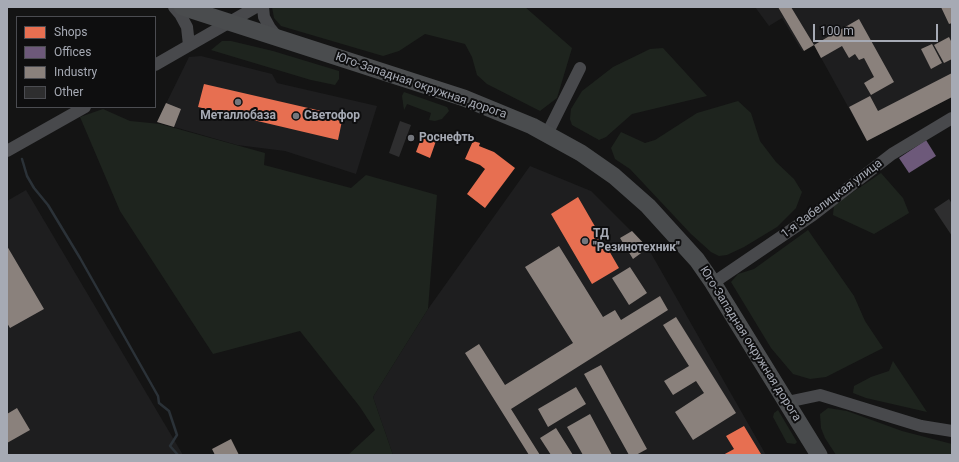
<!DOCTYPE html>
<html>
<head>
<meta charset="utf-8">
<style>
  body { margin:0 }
  #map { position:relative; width:959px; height:462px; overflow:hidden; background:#141414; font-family:Roboto,sans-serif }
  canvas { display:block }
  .frame { position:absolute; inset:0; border:8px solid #a6aab4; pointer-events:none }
  .legend { position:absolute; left:16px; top:16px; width:140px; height:92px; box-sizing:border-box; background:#0e0e0f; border:1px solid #4b4c51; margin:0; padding:5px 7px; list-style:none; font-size:12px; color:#a6aab4 }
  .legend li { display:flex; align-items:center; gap:8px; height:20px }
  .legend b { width:20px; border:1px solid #4b4c51 }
  .scale { position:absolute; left:813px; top:24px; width:125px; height:18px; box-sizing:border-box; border:2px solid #a6aab4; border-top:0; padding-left:5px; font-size:12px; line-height:14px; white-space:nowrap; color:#a6aab4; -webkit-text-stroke:3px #0e0e0f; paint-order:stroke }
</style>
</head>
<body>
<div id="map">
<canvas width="959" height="462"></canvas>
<div class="frame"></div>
<ul class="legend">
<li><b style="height:11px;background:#e76f51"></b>Shops</li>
<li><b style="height:11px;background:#6d597a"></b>Offices</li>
<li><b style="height:11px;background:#8a817c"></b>Industry</li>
<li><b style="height:11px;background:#2e2e2f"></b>Other</li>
</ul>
<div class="scale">100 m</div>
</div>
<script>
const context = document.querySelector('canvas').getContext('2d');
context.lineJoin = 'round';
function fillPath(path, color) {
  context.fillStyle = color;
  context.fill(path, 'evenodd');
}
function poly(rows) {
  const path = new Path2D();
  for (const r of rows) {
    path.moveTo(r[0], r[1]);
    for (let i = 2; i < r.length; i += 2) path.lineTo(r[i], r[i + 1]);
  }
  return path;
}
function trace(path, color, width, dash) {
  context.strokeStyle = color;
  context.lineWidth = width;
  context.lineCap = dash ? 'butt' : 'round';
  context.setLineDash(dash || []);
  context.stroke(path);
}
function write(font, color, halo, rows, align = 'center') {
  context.font = font + ' Roboto,sans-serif';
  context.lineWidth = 4;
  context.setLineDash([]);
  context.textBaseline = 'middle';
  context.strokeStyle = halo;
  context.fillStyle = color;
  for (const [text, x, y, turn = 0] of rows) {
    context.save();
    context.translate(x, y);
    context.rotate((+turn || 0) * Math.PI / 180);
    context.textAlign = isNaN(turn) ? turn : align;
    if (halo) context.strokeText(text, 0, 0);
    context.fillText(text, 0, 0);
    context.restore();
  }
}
fillPath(poly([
  [755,7,952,7,952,97,867,141,814,45,802,51,782,18,769,26],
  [201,56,272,74,277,83,377,106,356,174,285,151,237,145,157,122,189,57],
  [530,166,591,191,648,248,766,455,393,455,373,397,428,309],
  [26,190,183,455,7,455,7,201]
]), '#1e1e1f');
fillPath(poly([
  [272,7,525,7,572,48,557,98,540,111,487,84,477,75,472,57,465,44,425,34,399,51,383,56,281,26,274,18],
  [222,41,231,41,273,51,339,71,339,79,335,85,311,80,211,50],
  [663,48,707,96,632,114,606,137,599,140,572,125,570,119,571,109,582,91,613,67,650,49],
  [404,92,447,107,449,111,442,119,435,121,429,120,431,113,407,104,404,110,402,96],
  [738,101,751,113,760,141,776,162,794,179,802,192,796,208,777,227,744,247,727,255,719,256,711,252,691,234,630,169,615,159,611,148,621,132,645,143,655,140,697,113],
  [103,109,130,121,160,124,265,153,264,165,351,188,366,175,437,195,428,309,373,397,393,455,348,455,375,430,360,407,300,331,213,354,120,211,80,117],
  [881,173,903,198,909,213,874,234,833,215,834,205],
  [808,230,854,296,865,321,883,348,826,377,810,379,793,374,771,348,731,282,738,274,754,269],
  [893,361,927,412,866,398,853,393,854,386,871,377,889,371],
  [828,408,847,411,902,431,952,444,952,455,836,455,825,438,821,428,820,414],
  [778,410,797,442,795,444,787,443,773,417,774,413]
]), '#1e241e');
fillPath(poly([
  [204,84,343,116,338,140,198,107],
  [422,136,436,141,430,158,416,152],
  [473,141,480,143,479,146,494,152,515,168,485,208,467,194,485,169,480,165,465,159],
  [578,197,619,268,592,284,551,214],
  [744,426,761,454,723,455,734,449,726,436]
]), '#e76f51');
fillPath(poly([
  [926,140,936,156,909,173,899,158]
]), '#6d597a');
fillPath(poly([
  [778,7,791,7,814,45,804,51],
  [941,7,952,7,952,23,949,24],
  [859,19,894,82,871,95,864,83,874,77,864,58,859,60,855,54,849,58,842,46,821,58,814,45],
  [949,37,952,43,952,59,944,63,934,45],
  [932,44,942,63,931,69,921,49],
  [952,73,952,97,867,141,849,107,870,96,878,111],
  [166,103,181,109,174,127,157,122],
  [632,231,648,248,633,259,620,238],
  [7,246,44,309,10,328,7,323],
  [559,246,603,317,615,310,621,320,660,296,668,310,511,409,540,455,529,455,465,353,479,344,505,385,573,343,525,267],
  [630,267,647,293,629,305,612,278],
  [676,317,736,413,693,440,675,412,704,393,696,381,673,395,664,381,689,366,663,325],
  [601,365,647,449,636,455,629,455,584,374],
  [576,387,586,404,548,427,538,409],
  [17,408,30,430,7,443,7,414],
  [590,414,612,455,583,455,567,427],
  [556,428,573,455,551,455,540,438],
  [231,439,239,455,215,455,212,449]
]), '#8a817c');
trace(poly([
  [22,159,27,176,34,188,48,205,80,258,158,396,159,403,169,411,177,435,170,446,178,455]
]), '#2b3238', 2.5);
fillPath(poly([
  [400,121,411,125,399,157,389,153],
  [949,199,952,204,952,236,934,209]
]), '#2e2e2f');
trace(poly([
  [174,7,180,14,187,27,189,45],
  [263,7,264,17,270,28,279,39],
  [155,65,256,7],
  [547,134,580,68],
  [7,151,85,107],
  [713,283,813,215,892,154,952,118],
  [787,402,820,395,921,426,952,431]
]), '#48494c', 12);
trace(poly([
  [182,7,464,98,532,126,581,153,614,176,648,206,697,260,713,283,819,455]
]), '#4a4c4e', 17);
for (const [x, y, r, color] of [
  [238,102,4,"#73767c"],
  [296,116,4,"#73767c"],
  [411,138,4,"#73767c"],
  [585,241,4,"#73767c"]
]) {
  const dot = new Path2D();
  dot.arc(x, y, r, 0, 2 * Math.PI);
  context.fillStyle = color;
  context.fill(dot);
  trace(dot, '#0e0e0f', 1.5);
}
write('12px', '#a6aab4', '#0e0e0f', [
  ["Юго-Западная окружная дорога",421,86,19],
  ["1-я Забелицкая улица",832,199,-37],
  ["Юго-Западная окружная дорога",750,344,58]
]);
write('bold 12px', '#a6aab4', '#0e0e0f', [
  ["Металлобаза",238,116,"center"],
  ["Светофор",304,116],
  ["Роснефть",419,138],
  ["ТД",593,234],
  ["\"Резинотехник\"",593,248]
], 'left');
</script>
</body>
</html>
